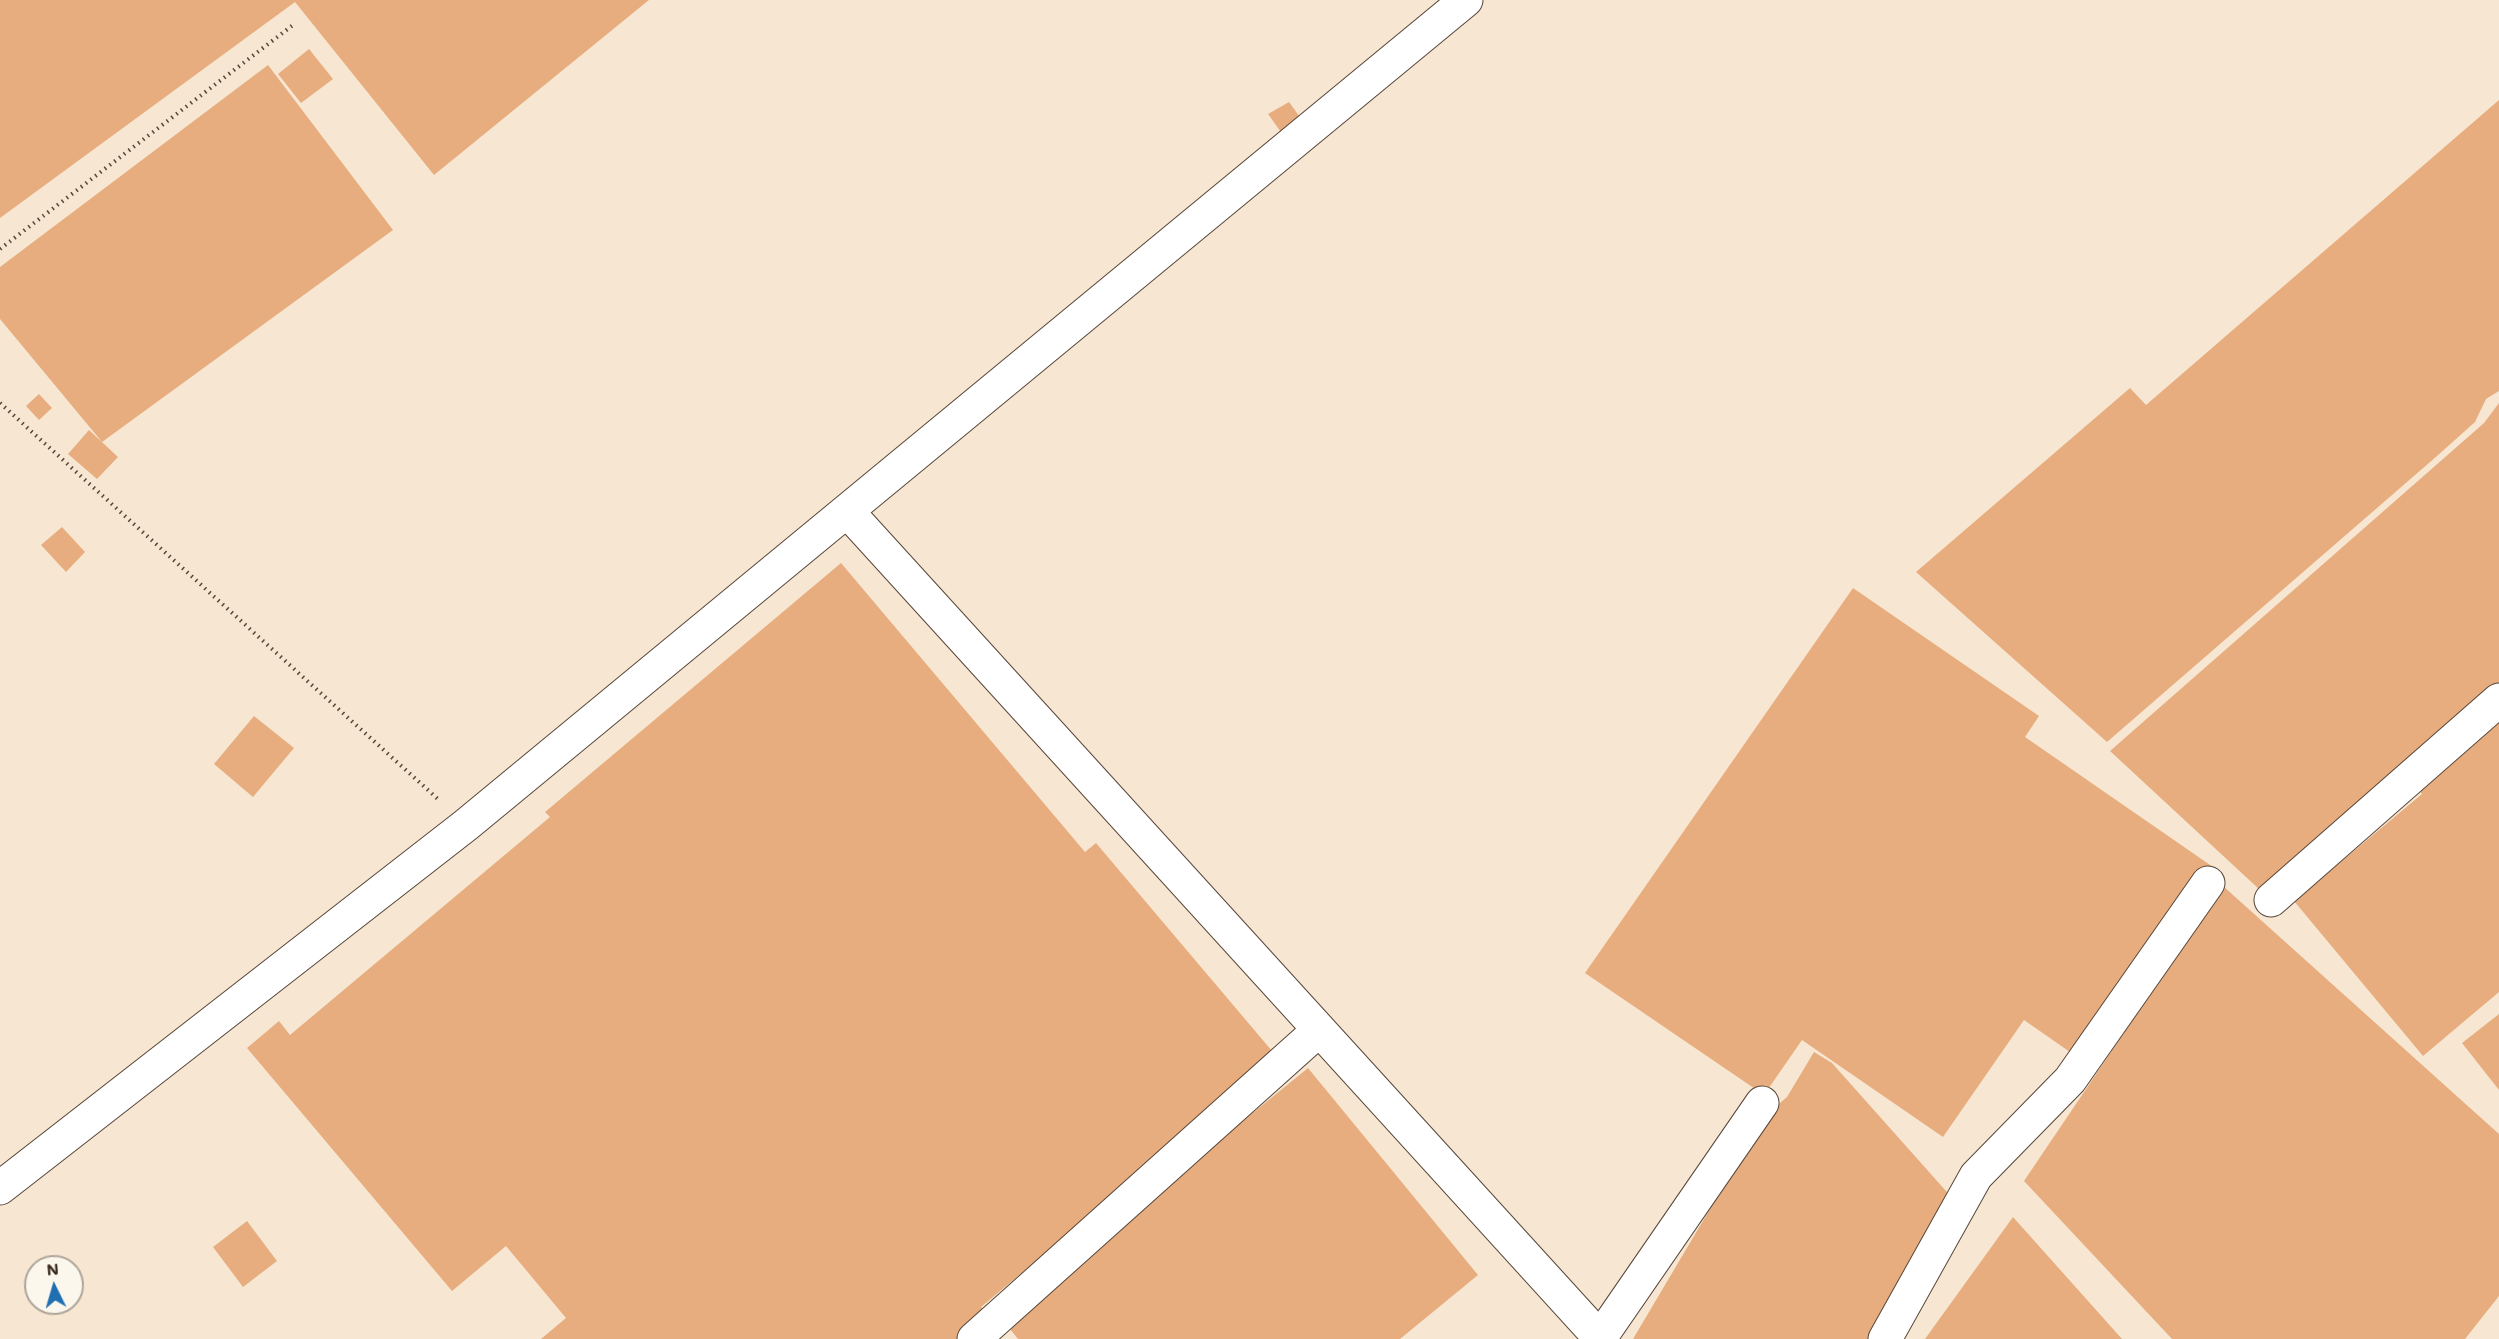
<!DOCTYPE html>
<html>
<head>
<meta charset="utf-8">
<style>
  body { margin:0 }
  #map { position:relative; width:2499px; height:1339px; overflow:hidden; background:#f7e7d2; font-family:Mali,sans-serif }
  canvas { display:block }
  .north { position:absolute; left:24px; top:1255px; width:60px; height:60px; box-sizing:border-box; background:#fbf7ec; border:2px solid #aea59a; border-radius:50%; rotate:355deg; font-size:16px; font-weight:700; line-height:24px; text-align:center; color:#3b2a1e }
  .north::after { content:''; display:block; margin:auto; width:21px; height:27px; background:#1f6fb2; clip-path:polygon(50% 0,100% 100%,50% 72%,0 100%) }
</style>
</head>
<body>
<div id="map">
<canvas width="2499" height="1339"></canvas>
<div class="north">N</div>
</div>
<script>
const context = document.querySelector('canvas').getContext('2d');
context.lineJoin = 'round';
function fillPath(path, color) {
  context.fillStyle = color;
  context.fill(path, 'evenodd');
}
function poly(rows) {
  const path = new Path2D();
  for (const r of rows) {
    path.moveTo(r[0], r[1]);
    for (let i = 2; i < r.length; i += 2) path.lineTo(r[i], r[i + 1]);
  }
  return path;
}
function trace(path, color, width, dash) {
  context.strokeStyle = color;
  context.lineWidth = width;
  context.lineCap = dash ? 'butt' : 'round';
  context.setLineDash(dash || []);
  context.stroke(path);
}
fillPath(poly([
  [0,0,649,0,434,175,295,2,0,218],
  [309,49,333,79,301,103,278,74],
  [268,65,393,230,102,442,0,319,0,267],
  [2499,100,2499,391,2486,399,2475,422,2437,456,2107,742,1916,572,2130,388,2146,405],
  [1289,102,1302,120,1283,135,1268,114],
  [39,394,52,408,39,420,26,406],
  [2499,403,2499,686,2260,890,2110,751,2484,423],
  [89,430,118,457,97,479,68,454],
  [62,527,85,552,66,572,41,545],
  [841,563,1085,852,1096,843,1278,1058,981,1307,992,1320,969,1339,541,1339,566,1318,506,1246,452,1291,247,1048,279,1021,290,1035,550,817,545,812],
  [1853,588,2039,716,2025,737,2213,867,2080,1059,2024,1020,1943,1137,1802,1040,1764,1095,1585,973],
  [254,716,294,748,253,797,214,764],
  [2499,720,2499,992,2423,1056,2294,901,2422,794,2417,788],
  [2223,886,2499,1134,2499,1296,2465,1339,2172,1339,2024,1181],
  [2499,1014,2499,1090,2462,1043],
  [1814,1052,1832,1063,1954,1200,1872,1339,1633,1339,1765,1116,1787,1097],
  [1308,1068,1478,1275,1400,1339,1018,1339,1001,1318],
  [2013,1217,2122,1339,1925,1339],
  [247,1221,277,1261,243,1287,213,1247]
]), '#e7ad7f');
const minor = poly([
  [847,511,1601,1339],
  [2271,900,2499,700],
  [0,1188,466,825,1466,0],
  [1600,1338,1762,1103],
  [974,1339,1319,1030],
  [1885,1339,1976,1176,2070,1080,2208,883]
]);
trace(minor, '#574639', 35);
trace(poly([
  [0,249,293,25],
  [0,403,439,800]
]), '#574639', 4, [1.5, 4.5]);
trace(minor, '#fff', 33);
</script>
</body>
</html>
